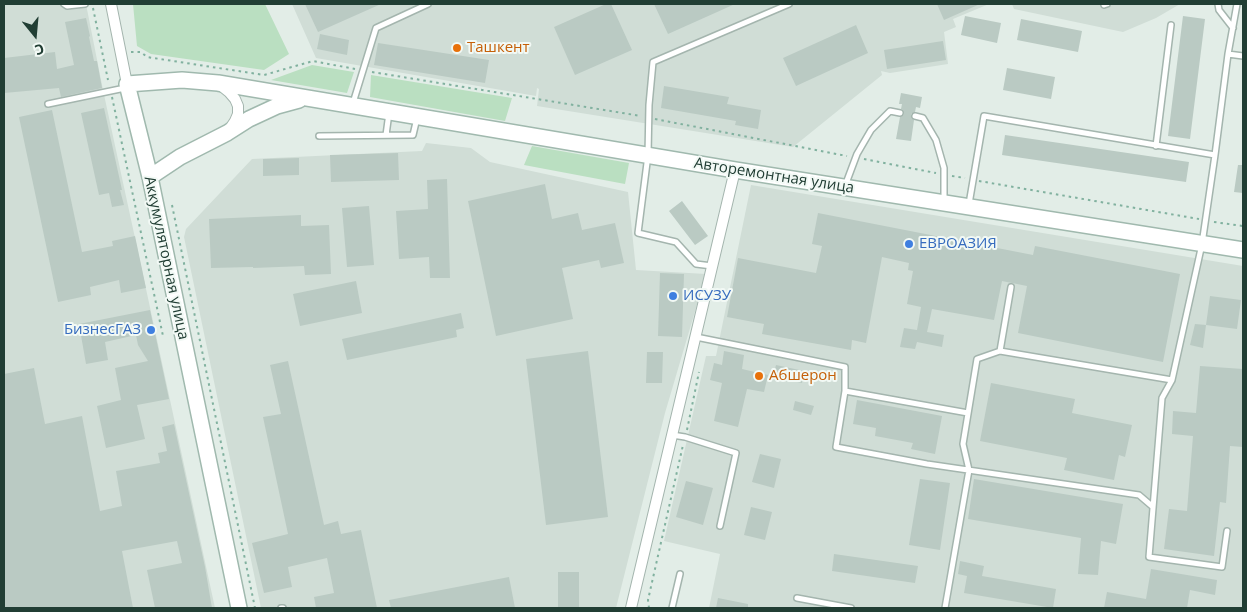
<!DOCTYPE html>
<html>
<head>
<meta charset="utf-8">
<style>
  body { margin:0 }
  #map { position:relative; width:1247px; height:612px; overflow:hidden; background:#e2ede7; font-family:"Open Sans",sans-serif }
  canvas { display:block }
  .frame { position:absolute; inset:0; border:5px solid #213e34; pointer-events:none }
  .north { position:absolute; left:10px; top:10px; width:50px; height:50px; -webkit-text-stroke:4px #f2f9f5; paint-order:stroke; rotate:163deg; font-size:14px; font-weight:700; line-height:20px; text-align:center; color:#213e34 }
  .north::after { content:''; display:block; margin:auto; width:18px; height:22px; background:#213e34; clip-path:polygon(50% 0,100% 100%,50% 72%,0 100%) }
</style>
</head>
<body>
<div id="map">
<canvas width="1247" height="612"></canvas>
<div class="frame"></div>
<div class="north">С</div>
</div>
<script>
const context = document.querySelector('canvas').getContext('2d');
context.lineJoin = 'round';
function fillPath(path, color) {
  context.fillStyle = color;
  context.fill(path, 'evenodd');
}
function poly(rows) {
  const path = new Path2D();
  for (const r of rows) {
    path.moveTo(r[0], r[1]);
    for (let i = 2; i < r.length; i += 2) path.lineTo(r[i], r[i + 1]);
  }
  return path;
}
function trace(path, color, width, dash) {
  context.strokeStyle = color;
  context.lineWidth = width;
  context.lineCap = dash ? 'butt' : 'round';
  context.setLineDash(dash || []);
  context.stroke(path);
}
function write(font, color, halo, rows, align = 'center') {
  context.font = font + ' "Open Sans",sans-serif';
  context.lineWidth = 4;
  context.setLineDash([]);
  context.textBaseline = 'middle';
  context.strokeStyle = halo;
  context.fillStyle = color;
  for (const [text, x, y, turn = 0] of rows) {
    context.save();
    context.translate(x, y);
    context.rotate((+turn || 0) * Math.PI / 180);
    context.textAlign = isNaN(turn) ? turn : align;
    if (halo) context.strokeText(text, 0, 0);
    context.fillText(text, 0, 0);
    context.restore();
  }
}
fillPath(poly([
  [4,4,86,4,103,90,215,608,4,608],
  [292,4,989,4,953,19,956,27,944,32,948,64,890,73,881,71,882,75,793,147,537,106,539,89,537,88,536,96,316,58],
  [1012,4,1180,4,1156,18,1123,32,1014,9],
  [426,143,471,148,490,162,628,192,636,270,706,274,665,413,616,608,261,608,184,237,186,229,252,159,422,151],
  [751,185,1243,266,1243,608,709,608,720,554,664,541,706,356,716,356]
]), '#d0ddd6');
fillPath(poly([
  [133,4,265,4,289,54,264,70,151,54,137,46],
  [312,65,354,72,347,93,271,80],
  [371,75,512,98,505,121,370,97],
  [532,146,629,163,625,184,524,165]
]), '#badfc1');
fillPath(poly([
  [305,4,381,4,318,32],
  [606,4,611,4,632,50,575,75,554,27],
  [654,4,735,4,668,34],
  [937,4,980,4,944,20],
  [965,16,1001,23,997,43,961,35],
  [1183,16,1205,19,1190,139,1168,136],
  [86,18,90,36,89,37,94,61,97,61,102,88,61,97,59,88,4,93,4,58,55,52,57,69,74,65,65,22],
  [1021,19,1082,31,1078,52,1017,40],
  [856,25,868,53,796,86,783,58],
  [320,34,349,40,347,55,317,49],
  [943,41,946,60,887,69,884,50],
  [378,43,489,60,485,83,374,65],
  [1007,68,1055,77,1051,99,1003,90],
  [664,86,729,97,727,104,761,110,758,129,735,125,736,121,661,108],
  [901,93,922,97,920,108,916,107,915,112,911,114,911,118,914,120,911,141,896,139,900,117,903,116,904,113,903,110,901,109,902,104,899,104],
  [104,108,122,190,120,190,124,205,112,207,109,193,99,195,81,113],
  [52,110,82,252,113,246,112,241,135,236,146,288,121,293,119,280,90,287,91,295,58,302,19,117],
  [1005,135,1189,162,1186,182,1002,155],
  [398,153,399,180,331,182,330,155],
  [299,158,299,175,263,176,263,159],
  [1238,165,1243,165,1243,193,1234,192],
  [447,179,450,278,430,278,429,257,399,259,396,211,428,209,427,180],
  [545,184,552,219,578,213,582,230,615,223,624,263,601,268,599,260,562,268,573,319,496,336,468,201],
  [682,201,708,236,695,245,669,211],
  [369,206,374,265,347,267,342,208],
  [818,213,1033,255,1035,246,1180,274,1163,362,1018,333,1027,286,1002,281,994,320,932,309,927,332,944,335,942,347,917,342,915,349,900,347,904,328,917,330,921,307,907,304,913,271,908,270,909,263,882,257,866,343,852,340,851,350,762,334,764,324,727,317,738,258,816,273,822,246,812,244],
  [301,215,301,226,329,225,331,274,305,275,304,266,253,268,253,267,211,268,209,219],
  [660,273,684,274,682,337,658,336],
  [356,281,362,313,300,326,293,294],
  [1210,296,1241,300,1237,329,1206,325],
  [150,310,169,399,137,405,145,439,106,448,97,406,121,400,115,368,148,361,138,345,136,335,105,342,108,360,86,364,79,324],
  [461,313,464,328,456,330,457,337,347,360,342,339],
  [1195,324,1206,325,1203,348,1190,345],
  [588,351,608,517,546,525,526,359],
  [724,351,744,355,742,369,768,375,764,392,747,389,738,427,714,421,722,383,710,380,714,363,722,365],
  [647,352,663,352,662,383,646,383],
  [288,361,324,525,338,521,341,534,361,530,377,608,316,608,314,597,334,593,327,558,288,567,292,587,264,593,252,543,288,534,263,417,281,414,270,365],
  [776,365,804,371,802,383,773,377],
  [1200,366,1243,369,1243,447,1230,446,1226,503,1220,502,1214,556,1164,549,1169,509,1187,511,1193,436,1172,434,1173,411,1196,413],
  [34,368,45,424,82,416,100,511,122,506,116,471,160,463,158,453,167,451,162,427,174,424,205,567,212,608,155,608,147,570,182,563,177,541,122,551,133,608,4,608,4,374],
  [991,383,1075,399,1072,413,1132,425,1125,457,1119,455,1114,480,1064,470,1067,458,980,441],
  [857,400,942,416,935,454,911,449,913,443,875,436,876,428,853,424],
  [795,401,814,406,811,415,793,410],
  [760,454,781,459,774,488,752,482],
  [920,479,950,483,940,550,909,545],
  [974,479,1123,504,1116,544,1101,541,1098,575,1078,574,1081,538,968,519],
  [686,481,713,488,703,525,676,517],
  [751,507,772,512,765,540,744,535],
  [834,554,918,566,915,583,832,571],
  [960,561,984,566,982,576,1056,589,1053,608,964,593,967,576,958,574],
  [1151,569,1217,580,1215,595,1190,590,1187,608,1104,608,1107,592,1146,599],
  [558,572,579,572,579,608,558,608],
  [509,577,515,608,391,608,389,600],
  [718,598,748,604,748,608,716,608]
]), '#bacac3');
const lane = poly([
  [64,4,67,6,85,4],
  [1218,4,1219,10,1233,28],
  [1104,5,1107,4],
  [1228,54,1243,56],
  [353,103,376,28,428,4],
  [48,104,125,88],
  [915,116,923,118,936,140,944,168,944,200],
  [386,135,389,113],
  [319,136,413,135,417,118],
  [1156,146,1171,25],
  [1215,155,1228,54,1237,4],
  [845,186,857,154,871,130,890,111,900,113],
  [969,204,984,116,1215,155,1202,244,1172,380,1162,398,1149,557,1222,567,1227,531],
  [712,266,696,264,676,242,638,233,648,155,649,105,653,62,789,4],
  [696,337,845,367,845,391,836,447,927,464,1139,495,1153,507],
  [1000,351,1172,380],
  [845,391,968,413],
  [672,435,685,437,736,453,720,526],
  [797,598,851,608],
  [281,608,283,608],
  [672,608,680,574],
  [945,608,969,470,963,444,977,359,1000,351,1011,287]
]);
const street = poly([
  [111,4,127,84],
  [219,84,229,92,235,99,238,106,238,114,235,121,229,130],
  [631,608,735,170]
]);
const secondary = poly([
  [150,177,180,157,227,133,249,119,277,106,299,100],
  [239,608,150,177,127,84,182,80,218,83,735,170,1243,250]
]);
trace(lane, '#a4b5ae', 8);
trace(street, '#a4b5ae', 12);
trace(secondary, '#a0b9ae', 18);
trace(poly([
  [93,8,108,80],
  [131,52,141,52,147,57,264,75,313,61,355,69],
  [372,72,641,116],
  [112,97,163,336],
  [655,119,847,156],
  [864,159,936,173],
  [952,176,965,178],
  [979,181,1199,219],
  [172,205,255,608],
  [1214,222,1243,226],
  [687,430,699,372],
  [649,608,648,600,683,445]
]), '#81b19f', 2, [2.5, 4]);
trace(lane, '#fff', 5);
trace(street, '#fff', 10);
trace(secondary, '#fff', 15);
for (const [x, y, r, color] of [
  [457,48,5,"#e8710a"],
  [909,244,5,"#3f7fe0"],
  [673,296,5,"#3f7fe0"],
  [151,330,5,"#3f7fe0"],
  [759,376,5,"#e8710a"]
]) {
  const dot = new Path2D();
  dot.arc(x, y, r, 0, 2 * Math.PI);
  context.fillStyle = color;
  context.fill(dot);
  trace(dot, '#f2f9f5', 2);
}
write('15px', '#c56008', '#f2f9f5', [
  ["Ташкент",467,48],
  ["Абшерон",769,376]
], 'left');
write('15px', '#213e34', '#f2f9f5', [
  ["Авторемонтная улица",774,176,9],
  ["Аккумуляторная улица",166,258,78]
]);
write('15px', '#366cbe', '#f2f9f5', [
  ["ЕВРОАЗИЯ",919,244],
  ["ИСУЗУ",683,296],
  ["БизнесГАЗ",141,330,"right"]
], 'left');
</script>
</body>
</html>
